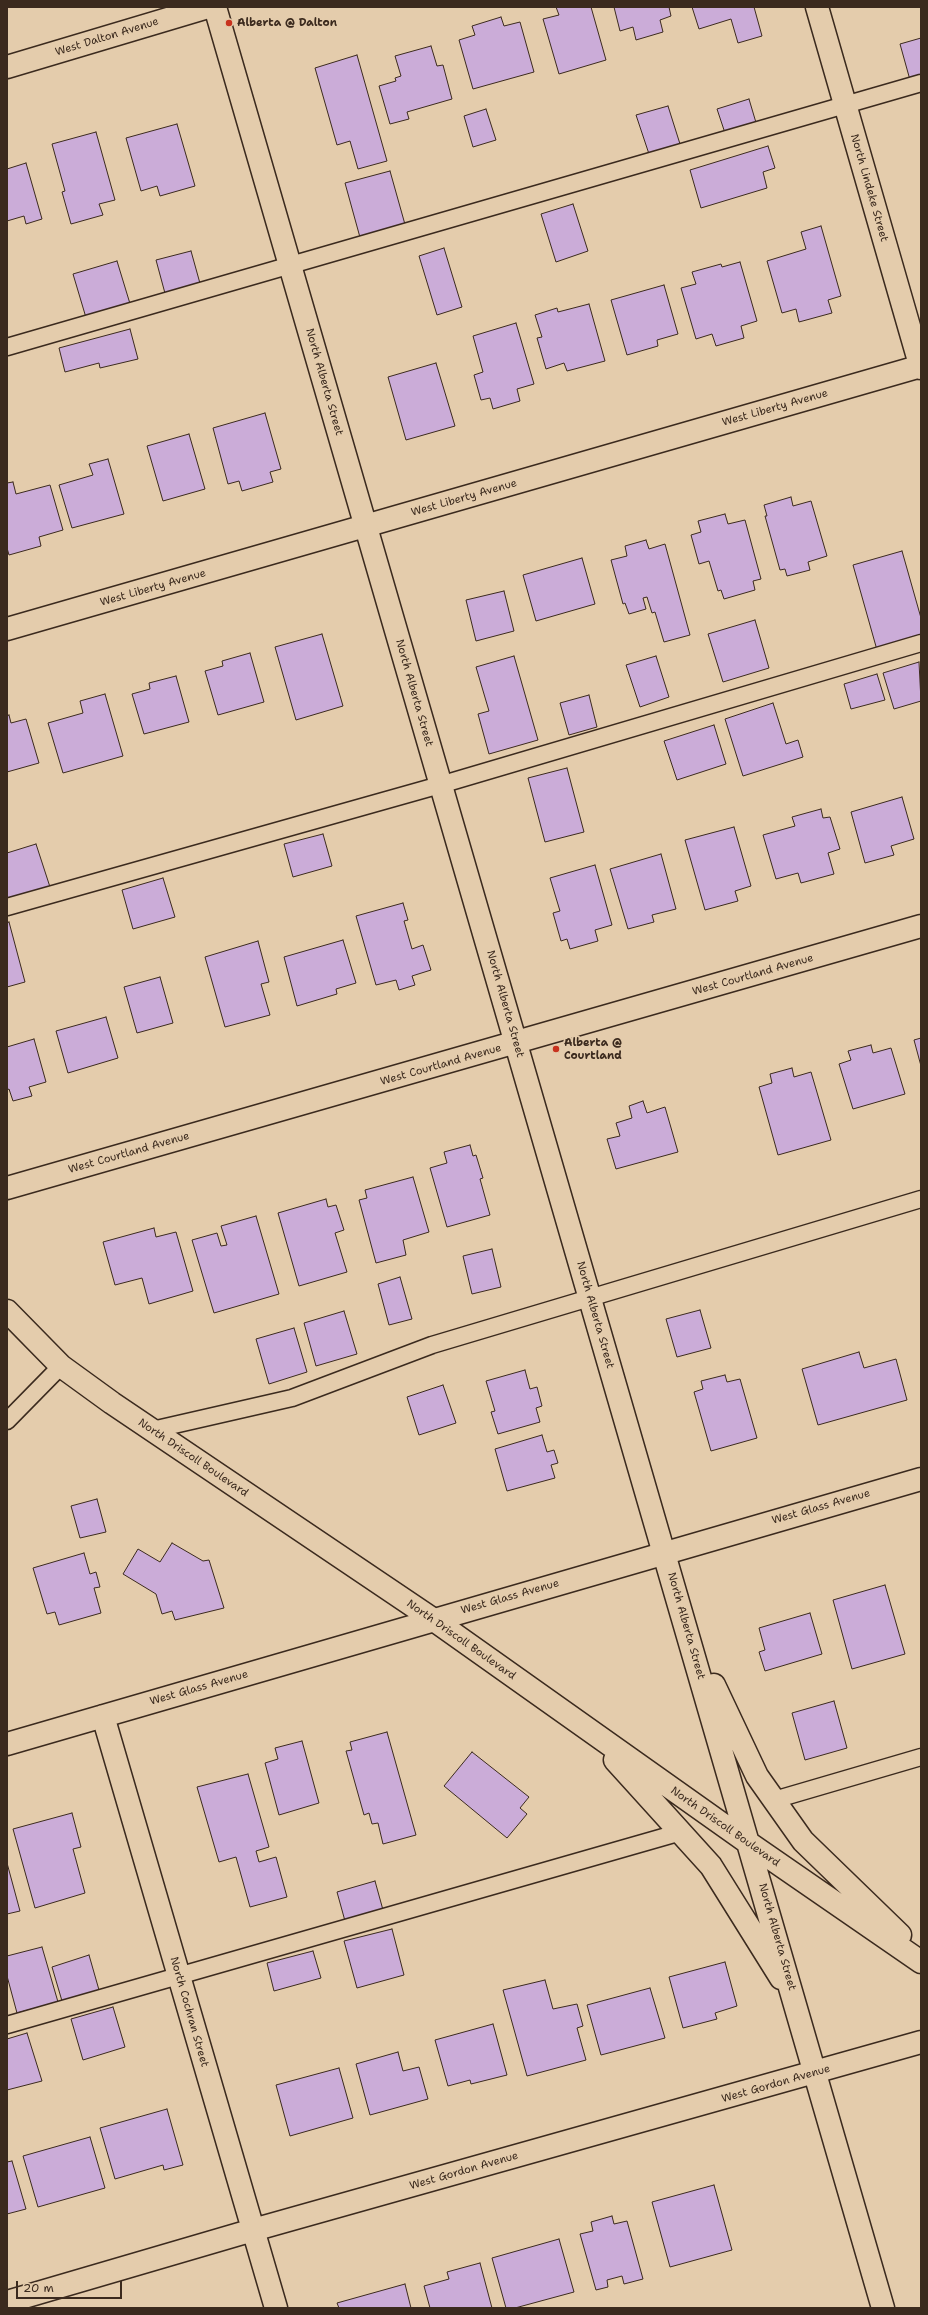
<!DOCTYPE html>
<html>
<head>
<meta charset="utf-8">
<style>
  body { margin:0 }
  #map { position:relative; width:928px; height:2315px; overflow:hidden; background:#e4ccac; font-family:"Shantell Sans",sans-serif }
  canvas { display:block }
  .frame { position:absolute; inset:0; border:8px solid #3b2a1e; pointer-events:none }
  .scale { position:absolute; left:16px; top:2281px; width:106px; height:18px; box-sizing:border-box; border:2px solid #3b2a1e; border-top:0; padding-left:5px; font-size:12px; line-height:14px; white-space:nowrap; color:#3b2a1e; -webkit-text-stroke:3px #e4ccac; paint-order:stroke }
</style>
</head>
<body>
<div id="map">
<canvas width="928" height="2315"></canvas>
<div class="frame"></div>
<div class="scale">20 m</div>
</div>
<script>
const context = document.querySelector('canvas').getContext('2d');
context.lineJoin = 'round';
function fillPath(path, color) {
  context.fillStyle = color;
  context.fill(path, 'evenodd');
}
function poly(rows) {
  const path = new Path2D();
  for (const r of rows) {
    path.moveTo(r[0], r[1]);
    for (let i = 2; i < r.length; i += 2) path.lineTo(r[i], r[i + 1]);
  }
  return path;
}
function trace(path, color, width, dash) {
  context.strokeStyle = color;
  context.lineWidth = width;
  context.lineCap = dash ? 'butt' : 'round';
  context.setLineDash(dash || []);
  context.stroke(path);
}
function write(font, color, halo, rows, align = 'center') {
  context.font = font + ' "Shantell Sans",sans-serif';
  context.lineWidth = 3.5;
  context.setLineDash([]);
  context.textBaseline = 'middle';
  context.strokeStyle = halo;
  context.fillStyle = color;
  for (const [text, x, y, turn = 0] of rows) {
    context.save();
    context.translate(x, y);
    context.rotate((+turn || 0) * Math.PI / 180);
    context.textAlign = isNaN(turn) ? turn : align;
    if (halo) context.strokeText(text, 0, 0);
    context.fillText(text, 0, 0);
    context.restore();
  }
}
const building = poly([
  [556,7,591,7,606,60,559,74,543,19,559,15,556,7],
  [614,7,669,7,671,16,660,20,663,32,636,40,633,27,620,31,614,7],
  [692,7,754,7,762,36,738,43,731,19,699,29,692,7],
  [501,17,504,26,520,22,534,72,473,89,459,40,475,35,472,26,501,17],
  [921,38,921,77,910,80,900,44,921,38],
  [431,46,437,66,443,65,452,99,407,112,409,119,390,124,379,86,396,81,395,78,401,76,395,56,431,46],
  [357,55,387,161,358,169,350,141,337,145,315,68,357,55],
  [749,99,757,126,726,136,717,109,749,99],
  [668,106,680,144,649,154,636,115,668,106],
  [486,109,496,140,473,147,464,116,486,109],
  [177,124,195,186,160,196,157,186,141,191,126,138,177,124],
  [96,132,115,200,99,204,103,215,71,224,62,192,65,191,52,144,96,132],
  [768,146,775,168,763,172,767,188,701,208,690,170,768,146],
  [26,163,42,219,26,224,24,216,7,221,7,169,26,163],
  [390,171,406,228,361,241,345,183,390,171],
  [573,204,588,251,556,262,541,214,573,204],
  [821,226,841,296,828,300,832,313,799,322,796,309,782,313,767,261,806,249,801,232,821,226],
  [444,248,462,307,437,315,419,256,444,248],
  [191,251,201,287,166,297,156,260,191,251],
  [117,261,131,307,87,321,73,274,117,261],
  [740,262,757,321,741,326,744,338,716,346,712,334,696,339,681,288,696,284,692,272,721,264,722,267,740,262],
  [664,285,678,334,657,340,658,346,627,355,611,300,664,285],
  [589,304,605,361,567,371,564,363,546,369,537,338,542,337,535,315,557,308,558,312,589,304],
  [516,323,534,384,517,389,520,401,493,409,490,398,481,400,474,375,483,372,473,336,516,323],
  [130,329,138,359,100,368,99,363,65,372,59,348,130,329],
  [436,363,455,426,406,440,388,377,436,363],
  [265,413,281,469,270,472,273,482,242,491,239,481,228,484,213,428,265,413],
  [189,434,205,489,163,501,147,446,189,434],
  [108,459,124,514,72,528,59,485,93,475,89,464,108,459],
  [13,482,16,494,50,485,63,530,39,537,41,546,9,555,7,548,7,483,13,482],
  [791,497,793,506,811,501,827,556,808,562,810,570,787,576,785,569,780,570,765,516,767,516,764,505,791,497],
  [725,514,728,524,745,520,761,579,753,581,755,590,724,599,721,590,718,591,709,561,699,564,691,535,701,532,698,521,725,514],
  [646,540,649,549,665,544,690,635,664,642,655,612,652,613,647,597,643,598,646,609,629,614,625,603,623,604,611,560,627,556,625,546,646,540],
  [902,551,921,618,921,638,877,650,853,565,902,551],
  [582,558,595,604,536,621,523,575,582,558],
  [504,591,514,631,476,641,466,600,504,591],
  [755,620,769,668,723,682,708,634,755,620],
  [322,634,343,706,296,720,275,647,322,634],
  [250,653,264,702,218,715,205,671,223,666,222,661,250,653],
  [514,656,538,740,489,754,478,714,489,711,476,667,514,656],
  [656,656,669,697,640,707,626,665,656,656],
  [919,662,921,701,894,709,883,673,919,662],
  [877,674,885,700,851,709,844,684,877,674],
  [176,676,189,722,144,734,132,694,150,689,149,683,176,676],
  [105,694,123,756,63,773,48,723,83,713,80,701,105,694],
  [589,695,597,727,569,735,560,703,589,695],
  [773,703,786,744,798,740,803,757,743,776,725,719,773,703],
  [9,715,11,723,26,719,39,763,7,772,7,716,9,715],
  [714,725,726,764,677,780,664,741,714,725],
  [567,768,584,832,545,842,528,778,567,768],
  [902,797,914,839,891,846,894,855,865,863,851,812,902,797],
  [821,809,823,818,830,817,840,849,828,853,834,874,801,883,798,873,776,879,763,835,795,826,792,817,821,809],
  [734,827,751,886,735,891,738,901,705,910,685,840,734,827],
  [323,834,332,866,293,877,284,844,323,834],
  [36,844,50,887,7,902,7,853,36,844],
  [661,854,676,909,652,915,654,922,628,929,610,869,661,854],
  [595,865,612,925,595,930,598,941,570,949,567,939,561,941,553,913,560,911,550,878,595,865],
  [163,878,175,917,133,929,122,890,163,878],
  [403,903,408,920,404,921,412,949,423,945,431,970,412,976,415,985,399,990,396,980,376,985,356,916,403,903],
  [9,922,25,982,7,987,7,923,9,922],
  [343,940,356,983,336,989,337,994,297,1006,284,957,343,940],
  [258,941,269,982,261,984,270,1015,225,1027,205,957,258,941],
  [160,977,173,1023,137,1033,124,987,160,977],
  [106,1017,118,1058,68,1073,56,1031,106,1017],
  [921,1038,921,1066,914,1040,921,1038],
  [34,1039,46,1082,29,1087,32,1096,13,1101,9,1089,7,1090,7,1047,34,1039],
  [871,1045,873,1053,891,1048,905,1094,853,1109,839,1064,851,1060,848,1051,871,1045],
  [792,1068,794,1077,811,1072,831,1140,778,1155,759,1087,772,1083,770,1074,792,1068],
  [643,1101,647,1113,665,1107,678,1152,616,1169,607,1139,620,1136,616,1123,632,1118,629,1106,643,1101],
  [470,1145,473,1156,476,1155,483,1178,480,1179,490,1215,447,1227,430,1168,447,1163,444,1152,470,1145],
  [413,1177,429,1232,403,1240,406,1255,376,1263,359,1200,367,1198,365,1190,413,1177],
  [326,1199,328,1207,336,1205,344,1230,335,1233,347,1272,299,1286,278,1213,326,1199],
  [256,1216,279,1294,214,1313,192,1240,217,1233,221,1246,227,1245,221,1226,256,1216],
  [154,1228,156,1237,176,1232,193,1291,149,1304,142,1278,115,1285,103,1242,154,1228],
  [492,1249,501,1287,472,1294,463,1256,492,1249],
  [400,1277,412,1319,389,1325,378,1284,400,1277],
  [700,1310,711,1348,677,1357,666,1319,700,1310],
  [344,1311,357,1354,316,1366,304,1323,344,1311],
  [294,1328,307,1372,269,1384,256,1339,294,1328],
  [859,1352,864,1368,896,1359,907,1400,818,1425,802,1369,859,1352],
  [525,1370,530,1389,537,1387,542,1406,536,1408,540,1422,498,1434,491,1412,495,1411,486,1381,525,1370],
  [725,1375,727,1382,740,1379,757,1438,711,1451,694,1392,703,1389,701,1381,725,1375],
  [443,1385,456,1423,419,1435,407,1397,443,1385],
  [542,1435,547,1452,554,1450,558,1463,551,1465,555,1478,507,1491,495,1449,542,1435],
  [97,1499,106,1532,80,1538,71,1506,97,1499],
  [172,1543,203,1561,209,1560,224,1608,175,1620,172,1611,162,1614,156,1594,123,1574,138,1549,160,1562,172,1543],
  [84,1553,90,1574,96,1572,100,1587,94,1588,101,1613,59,1625,55,1612,47,1614,33,1568,84,1553],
  [885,1585,905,1654,852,1669,833,1600,885,1585],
  [810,1613,822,1654,765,1671,759,1652,765,1650,759,1628,810,1613],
  [834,1701,847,1748,805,1760,792,1713,834,1701],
  [387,1732,416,1835,383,1844,378,1823,372,1824,369,1813,364,1815,346,1751,352,1750,350,1742,387,1732],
  [302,1741,319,1803,279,1815,265,1763,278,1759,275,1748,302,1741],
  [472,1752,529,1797,520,1808,527,1814,507,1838,444,1786,472,1752],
  [248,1774,269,1847,256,1851,259,1862,276,1857,287,1897,250,1907,236,1857,219,1862,197,1787,248,1774],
  [72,1813,81,1847,73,1849,85,1893,35,1908,13,1829,72,1813],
  [7,1863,20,1911,7,1914,7,1863],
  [375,1881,383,1910,345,1921,337,1892,375,1881],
  [392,1929,404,1975,357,1988,344,1941,392,1929],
  [42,1947,58,2002,17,2013,7,1976,7,1956,42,1947],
  [313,1951,321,1978,274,1991,267,1963,313,1951],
  [89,1955,99,1990,62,2001,52,1967,89,1955],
  [725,1962,737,2006,715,2013,717,2019,683,2028,669,1977,725,1962],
  [545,1980,553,2009,577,2004,583,2026,577,2028,586,2060,527,2076,503,1990,545,1980],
  [650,1988,665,2038,601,2055,587,2005,650,1988],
  [113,2007,125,2047,83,2060,71,2019,113,2007],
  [493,2024,507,2075,471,2084,470,2080,448,2086,435,2040,493,2024],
  [27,2033,42,2081,7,2090,7,2039,27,2033],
  [398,2052,403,2071,419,2067,428,2099,370,2115,356,2064,398,2052],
  [339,2068,353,2118,290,2136,276,2085,339,2068],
  [167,2109,183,2165,164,2170,163,2165,115,2179,100,2128,167,2109],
  [90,2137,105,2188,38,2207,23,2156,90,2137],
  [12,2161,26,2209,7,2214,7,2162,12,2161],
  [714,2185,732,2250,670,2267,652,2202,714,2185],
  [612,2216,614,2224,627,2221,643,2279,624,2284,622,2276,607,2280,608,2287,596,2290,580,2234,593,2231,591,2222,612,2216],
  [559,2239,574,2292,515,2308,506,2308,492,2258,559,2239],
  [480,2263,492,2308,430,2308,424,2286,449,2279,447,2272,480,2263],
  [405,2284,411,2308,339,2308,337,2303,405,2284]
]);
fillPath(building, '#cbacd8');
trace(building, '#3b2a1e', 1);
const lane = poly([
  [7,347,921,83],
  [7,907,440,785,921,643],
  [7,1421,61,1366],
  [152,1430,292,1398,432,1345,921,1199],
  [774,1800,921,1757],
  [7,2025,681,1832]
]);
const street = poly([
  [817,7,921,368],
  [7,67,208,7],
  [7,629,921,366],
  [7,1188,921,926],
  [103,1716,276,2308],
  [7,1744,921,1479],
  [7,2302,253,2230,921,2042]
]);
const secondary = poly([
  [215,7,883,2308],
  [7,1311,61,1366,112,1403,434,1620,750,1844,921,1962],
  [714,1685,757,1776,803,1841,900,1935],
  [615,1760,711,1866,781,1978]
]);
trace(lane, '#3b2a1e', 19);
trace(street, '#3b2a1e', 25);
trace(secondary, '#3b2a1e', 25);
trace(lane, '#e4ccac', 16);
trace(street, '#e4ccac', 22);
trace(secondary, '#e4ccac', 22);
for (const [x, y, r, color] of [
  [229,23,4,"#c8321e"],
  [556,1049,4,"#c8321e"]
]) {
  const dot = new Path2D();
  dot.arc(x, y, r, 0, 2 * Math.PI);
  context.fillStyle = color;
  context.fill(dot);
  trace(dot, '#e4ccac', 1.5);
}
write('bold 11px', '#3b2a1e', '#e4ccac', [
  ["Alberta @ Dalton",237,23],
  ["Alberta @",564,1043],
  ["Courtland",564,1056]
], 'left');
write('11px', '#3b2a1e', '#e4ccac', [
  ["West Dalton Avenue",107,37,-17],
  ["North Lindeke Street",869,188,74],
  ["North Alberta Street",324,382,74],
  ["West Liberty Avenue",775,408,-16],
  ["West Liberty Avenue",464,498,-16],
  ["West Liberty Avenue",153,588,-16],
  ["North Alberta Street",414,693,74],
  ["West Courtland Avenue",753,975,-16],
  ["North Alberta Street",505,1004,74],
  ["West Courtland Avenue",441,1065,-16],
  ["West Courtland Avenue",129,1153,-16],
  ["North Alberta Street",595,1315,74],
  ["North Driscoll Boulevard",193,1458,34],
  ["West Glass Avenue",821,1507,-16],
  ["West Glass Avenue",510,1597,-16],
  ["North Alberta Street",686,1626,74],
  ["North Driscoll Boulevard",461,1640,35],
  ["West Glass Avenue",199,1688,-16],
  ["North Driscoll Boulevard",725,1827,35],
  ["North Alberta Street",777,1937,74],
  ["North Cochran Street",189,2012,74],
  ["West Gordon Avenue",776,2084,-16],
  ["West Gordon Avenue",464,2171,-16]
]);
</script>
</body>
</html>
